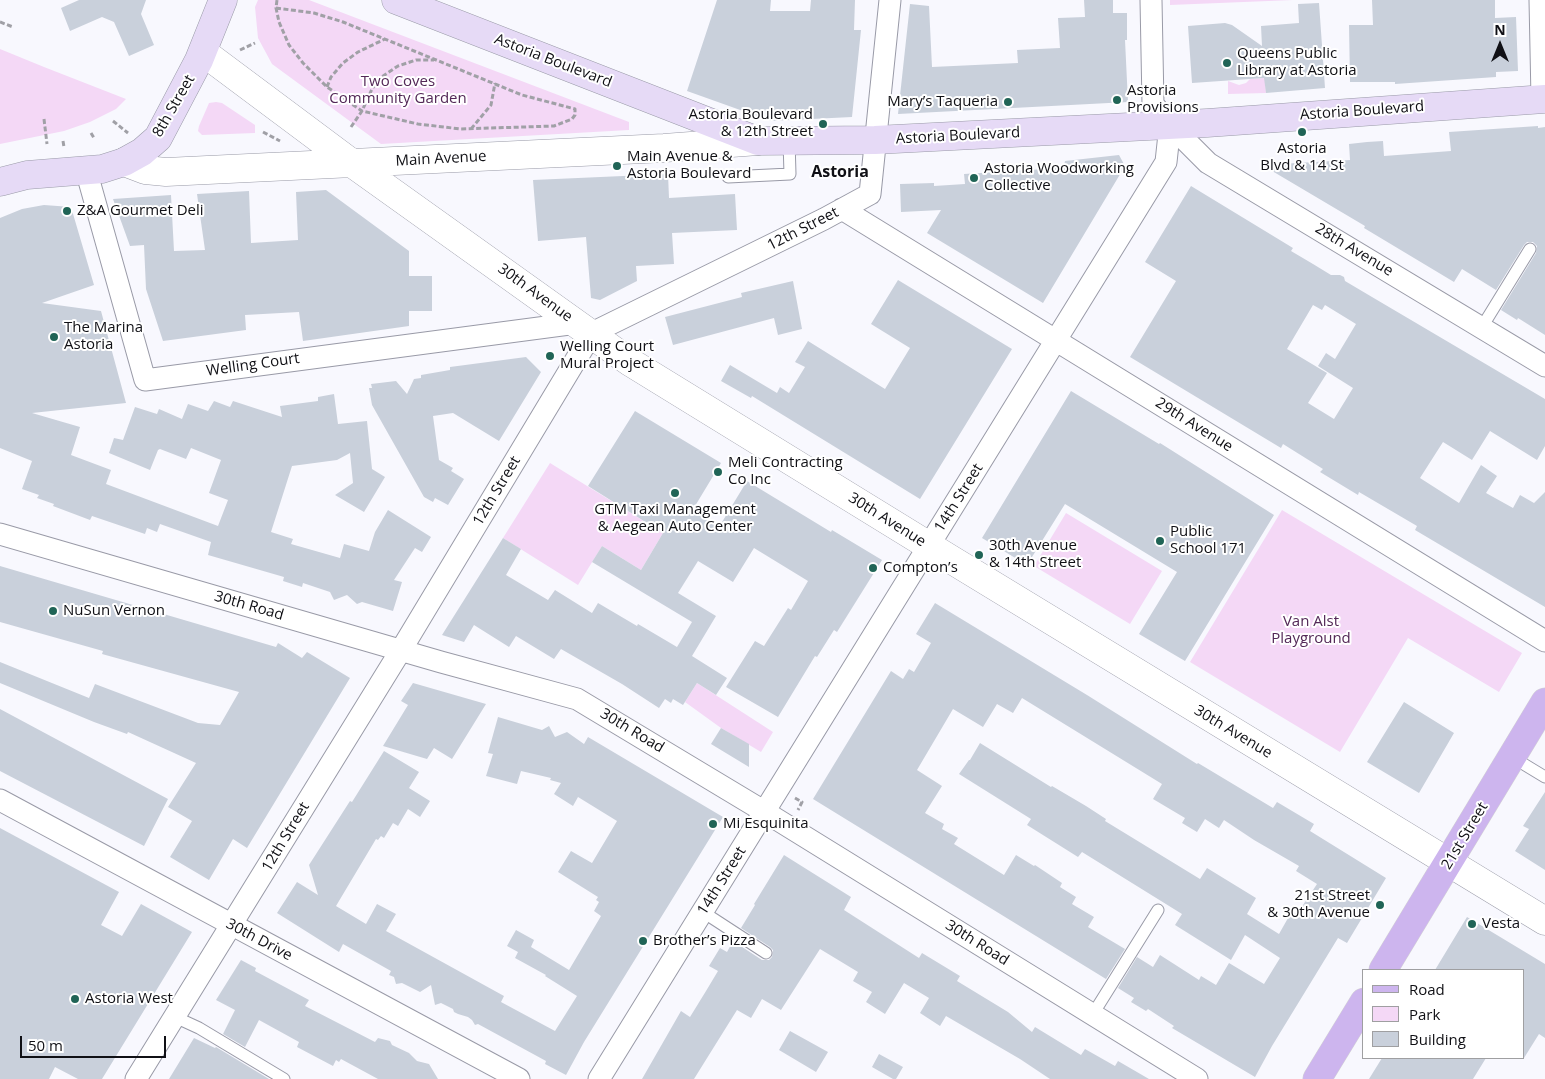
<!DOCTYPE html>
<html>
<head>
<meta charset="utf-8">
<style>
  body { margin:0 }
  #map { position:relative; width:1545px; height:1079px; overflow:hidden; background:#f8f8fe; font-family:"Open Sans",sans-serif }
  canvas { display:block }
  .legend { position:absolute; left:1362px; top:969px; width:162px; height:90px; box-sizing:border-box; background:#fff; border:1px solid #9f9fa1; margin:0; padding:6px 9px; list-style:none; font-size:15px; color:#101015 }
  .legend li { display:flex; align-items:center; gap:10px; height:25px }
  .legend b { width:25px; border:1px solid #9f9fa1 }
  .north { position:absolute; left:1475px; top:20px; width:50px; height:50px; -webkit-text-stroke:4px #fff; paint-order:stroke; rotate:0deg; font-size:14px; font-weight:700; line-height:20px; text-align:center; color:#101015 }
  .north::after { content:''; display:block; margin:auto; width:18px; height:22px; background:#101015; clip-path:polygon(50% 0,100% 100%,50% 72%,0 100%) }
  .scale { position:absolute; left:20px; top:1036px; width:146px; height:22px; box-sizing:border-box; border:2px solid #101015; border-top:0; padding-left:6px; font-size:15px; line-height:18px; white-space:nowrap; color:#101015; -webkit-text-stroke:4px #fff; paint-order:stroke }
</style>
</head>
<body>
<div id="map">
<canvas width="1545" height="1079"></canvas>
<ul class="legend">
<li><b style="height:6px;background:#cdb5ee"></b>Road</li>
<li><b style="height:14px;background:#f4d8f6"></b>Park</li>
<li><b style="height:14px;background:#c9d0db"></b>Building</li>
</ul>
<div class="north">N</div>
<div class="scale">50 m</div>
</div>
<script>
const context = document.querySelector('canvas').getContext('2d');
context.lineJoin = 'round';
function fillPath(path, color) {
  context.fillStyle = color;
  context.fill(path, 'evenodd');
}
function poly(rows) {
  const path = new Path2D();
  for (const r of rows) {
    path.moveTo(r[0], r[1]);
    for (let i = 2; i < r.length; i += 2) path.lineTo(r[i], r[i + 1]);
  }
  return path;
}
function trace(path, color, width, dash) {
  context.strokeStyle = color;
  context.lineWidth = width;
  context.lineCap = dash ? 'butt' : 'round';
  context.setLineDash(dash || []);
  context.stroke(path);
}
function write(font, color, halo, rows, align = 'center') {
  context.font = font + ' "Open Sans",sans-serif';
  context.lineWidth = 4;
  context.setLineDash([]);
  context.textBaseline = 'middle';
  context.strokeStyle = halo;
  context.fillStyle = color;
  for (const [text, x, y, turn = 0] of rows) {
    context.save();
    context.translate(x, y);
    context.rotate((+turn || 0) * Math.PI / 180);
    context.textAlign = isNaN(turn) ? turn : align;
    if (halo) context.strokeText(text, 0, 0);
    context.fillText(text, 0, 0);
    context.restore();
  }
}
fillPath(poly([
  [258,0,309,0,629,122,629,130,381,144,272,64,258,38,255,7],
  [1170,0,1293,0,1170,5],
  [0,49,44,67,126,99,116,109,90,122,64,131,0,144],
  [1265,78,1266,93,1228,94,1228,81,1239,85,1246,83,1250,79],
  [216,102,222,103,255,125,255,133,202,135,198,131,199,126,206,110,209,103],
  [550,463,663,533,641,570,602,546,578,585,503,538],
  [1282,510,1522,653,1499,692,1408,638,1340,752,1190,662],
  [1066,513,1162,571,1130,624,1034,566],
  [697,683,773,732,761,752,721,728,685,702]
]), '#f4d8f6');
fillPath(poly([
  [79,0,146,0,141,14,154,45,129,56,114,22,102,17,70,31,61,8],
  [717,0,771,0,770,11,810,11,811,0,855,0,854,30,861,30,852,117,771,121,687,91],
  [1084,0,1113,0,1113,13,1127,13,1127,40,1125,40,1128,102,898,114,910,4,929,6,932,67,1018,63,1017,50,1060,48,1058,18,1085,17],
  [1372,0,1495,0,1495,18,1516,17,1518,71,1496,72,1496,77,1395,84,1395,82,1350,82,1349,25,1373,25],
  [1319,3,1325,88,1266,93,1264,78,1192,83,1188,26,1225,23,1232,25,1262,46,1261,26,1299,23,1298,4],
  [1538,126,1538,128,1545,127,1545,335,1518,318,1517,320,1501,310,1536,253,1537,246,1533,242,1527,242,1524,245,1496,290,1462,269,1454,282,1364,228,1365,226,1262,165,1350,160,1349,144,1367,142,1383,141,1384,156,1451,151,1449,132],
  [1119,155,1125,166,1043,303,927,233,941,210,901,212,900,184,934,183,934,186,965,184,964,174,1045,169,1064,166,1065,161],
  [668,174,669,198,735,194,737,230,672,233,674,264,636,266,637,281,600,300,591,298,586,237,538,241,533,180],
  [1191,186,1293,248,1291,251,1313,264,1331,275,1340,275,1344,277,1345,281,1372,297,1545,399,1545,446,1537,460,1490,431,1472,460,1443,442,1420,478,1459,503,1481,465,1497,476,1486,493,1513,508,1520,495,1534,503,1545,492,1545,607,1415,530,1417,526,1359,492,1358,495,1320,472,1323,469,1283,444,1281,448,1130,357,1176,281,1145,262],
  [1313,305,1322,310,1325,305,1356,324,1335,359,1326,353,1318,366,1353,388,1334,419,1308,403,1327,373,1287,349],
  [326,190,409,251,409,276,432,276,432,311,409,311,409,326,303,341,299,312,245,315,246,330,163,341,146,289,144,245,130,246,113,199,171,195,174,251,205,250,197,194,249,191,251,243,298,240,296,192],
  [44,205,71,207,94,285,42,303,101,311,126,403,32,413,80,427,71,455,111,470,106,484,218,526,228,500,209,493,221,460,191,448,186,459,160,449,158,450,150,470,109,453,114,438,123,440,135,407,157,414,159,409,182,419,188,404,208,411,214,401,230,407,233,401,282,417,280,406,318,401,318,397,334,394,338,424,367,421,372,469,385,477,364,512,335,495,353,483,350,453,337,460,292,466,271,532,293,539,291,544,340,558,344,544,369,551,375,532,388,510,431,537,422,552,415,548,394,580,402,582,393,611,362,602,357,604,347,595,334,600,330,592,303,583,302,587,283,581,284,577,208,555,211,542,160,524,157,532,147,528,145,534,92,516,90,520,53,506,54,504,37,498,39,495,22,489,32,461,0,448,0,218,22,209],
  [898,280,1012,349,920,499,752,396,751,398,721,381,730,365,777,393,780,387,789,393,805,367,795,362,808,341,885,389,910,348,871,324],
  [793,281,802,329,778,335,774,318,673,345,665,317,742,297,741,293],
  [526,357,541,372,499,441,453,413,433,416,439,460,453,468,451,471,464,479,448,505,435,498,433,502,424,497,372,405,369,388,372,388,371,384,396,381,407,394,414,379,421,378,421,375,450,370,450,367],
  [1071,391,1159,444,1160,443,1274,515,1185,661,1139,634,1177,572,1065,504,1027,565,982,538],
  [635,411,721,463,692,511,719,527,747,481,831,532,832,530,882,560,837,632,834,630,817,657,815,656,778,717,726,687,755,641,764,646,788,608,791,610,808,581,754,548,733,582,698,561,678,593,716,616,692,656,727,678,716,695,697,683,683,705,673,699,671,703,665,699,659,708,622,684,561,649,554,659,516,636,509,647,474,625,464,642,442,635,503,538,521,549,506,575,548,600,555,590,592,613,598,603,637,626,638,624,677,647,692,622,592,562,602,546,641,570,663,533,588,486],
  [0,566,276,647,278,643,302,658,307,652,350,678,247,848,233,839,209,880,170,857,192,821,168,807,196,763,128,732,127,734,94,722,0,683,0,662,89,698,95,684,198,723,220,725,239,692,102,654,103,651,0,622],
  [935,603,1087,695,1197,764,1198,763,1273,808,1277,802,1314,824,1310,831,1386,878,1347,943,1338,938,1272,1046,1255,1077,1172,1028,1174,1026,1148,1009,1146,1011,1131,1002,1134,998,1118,988,1137,957,1153,967,1160,955,1199,980,1201,976,1216,985,1229,963,1264,984,1280,958,1245,935,1231,960,1175,925,1182,914,1082,852,1078,857,1027,825,1031,819,959,774,969,760,970,760,980,743,1051,787,1052,786,1086,806,1106,819,1105,821,1200,879,1207,868,1256,898,1247,914,1279,934,1292,911,1297,914,1317,884,1296,871,1299,866,1254,840,1224,820,1219,828,1205,819,1197,832,1182,823,1185,818,1153,799,1162,784,1022,698,1013,713,997,704,983,727,953,709,917,770,942,786,925,813,944,824,942,829,958,838,954,844,1004,875,1016,855,1034,866,1035,865,1062,883,1060,887,1076,897,1072,904,1094,917,1088,927,1125,949,1106,979,813,799,891,671,903,679,909,669,914,672,931,643,916,634],
  [413,683,486,704,452,759,434,748,427,759,383,746,408,705,401,701],
  [1404,702,1454,733,1419,793,1367,762],
  [0,709,168,799,144,846,0,771],
  [498,717,542,730,549,726,555,737,567,732,584,744,588,737,723,817,584,1042,566,1075,545,1064,546,1061,478,1024,475,1025,472,1020,468,1017,458,1014,454,1012,453,1009,441,1003,435,1005,431,985,420,992,402,983,396,984,394,977,389,975,391,971,343,944,339,952,277,913,297,882,318,895,309,865,350,801,352,802,384,751,419,772,409,788,430,801,420,817,408,809,398,826,393,823,384,838,381,836,378,840,376,839,336,906,366,924,377,904,396,914,386,931,504,996,501,1002,555,1031,577,996,545,976,546,975,515,958,518,952,507,946,516,930,534,940,531,947,569,970,601,916,594,911,599,902,596,900,598,897,558,872,571,851,592,863,617,821,578,797,573,806,554,794,561,783,550,780,551,778,521,771,517,784,486,776,493,754,488,753],
  [721,728,749,744,749,767,711,744],
  [1545,792,1545,870,1515,851,1529,829,1523,826],
  [0,828,119,892,101,925,122,936,141,904,192,932,102,1079,78,1079,55,1067,49,1079,0,1079],
  [784,855,851,897,844,910,919,958,922,953,960,976,957,981,1008,1012,1032,1032,1035,1027,1081,1055,1085,1049,1115,1066,1118,1061,1149,1079,1050,1079,1020,1059,946,1016,940,1026,920,1013,929,998,904,983,885,1014,866,1002,872,992,853,981,858,972,820,949,781,1010,762,999,751,1018,737,1010,694,1079,642,1079,681,1011,690,1017,706,991,718,971,709,966,720,948,727,952,733,941,762,960,769,960,772,957,773,950,770,947,741,928,755,905,754,904],
  [1467,917,1545,964,1545,1038,1539,1034,1524,1058,1524,970,1435,970],
  [241,960,256,968,255,971,309,1000,305,1006,375,1042,378,1038,390,1041,392,1045,409,1053,417,1061,429,1064,438,1079,378,1079,341,1059,339,1062,336,1060,333,1066,297,1047,299,1042,259,1020,245,1047,223,1034,235,1010,216,1000],
  [790,1031,828,1052,816,1072,779,1050],
  [194,1038,215,1048,216,1047,269,1079,169,1079],
  [879,1054,903,1067,896,1079,893,1079,872,1067],
  [1382,1058,1486,1058,1473,1079,1369,1079]
]), '#c9d0db');
const service = poly([
  [728,177,790,174,789,141],
  [1482,327,1530,249],
  [1512,757,1545,777],
  [703,912,766,953],
  [1093,1014,1158,910],
  [175,1017,199,1028,284,1079]
]);
const minor = poly([
  [1151,0,1153,104,1170,125,1208,163,1545,366],
  [1540,0,1542,99],
  [86,170,145,380,577,323],
  [842,209,1545,641],
  [0,534,441,662,577,699,765,812,1197,1079],
  [0,800,519,1079],
  [136,1079,401,650,592,333,824,219,870,194,890,0],
  [599,1079,1166,162,1170,125]
]);
const tertiary = poly([
  [203,52,353,164,630,362,952,560,1545,921],
  [124,162,145,170,166,172,664,148,758,141]
]);
const secondary = poly([
  [396,0,758,141,875,140,1207,123,1545,99],
  [0,182,27,175,102,169,124,162,142,152,158,138,199,60,223,0]
]);
const primary = poly([
  [1383,970,1545,702],
  [1317,1079,1364,1002]
]);
trace(service, '#999aa7', 13);
trace(minor, '#999aa7', 23);
trace(tertiary, '#999aa7', 29);
trace(secondary, '#999aa7', 29);
trace(primary, '#d4d4d5', 29);
trace(poly([
  [276,8,314,13,343,22,522,95,575,109,575,115,572,119,554,126,461,129,418,124,362,111,327,87,303,63,289,45,279,22,276,8,277,0],
  [0,22,13,27],
  [240,50,255,43],
  [327,87,331,77,343,63,358,52,385,39],
  [44,119,47,144],
  [113,121,128,133],
  [351,127,362,111,372,89,380,78,398,66,416,60,434,60],
  [471,129,491,105,495,83],
  [263,132,280,141],
  [91,133,94,138],
  [63,141,64,147],
  [795,798,802,802,798,810]
]), '#a0a0a6', 3, [5, 2.5]);
trace(service, '#fff', 11);
trace(minor, '#fff', 21);
trace(tertiary, '#fff', 28);
trace(secondary, '#e6daf6', 28);
trace(primary, '#cdb5ee', 28);
for (const [x, y, r, color] of [
  [1227,63,5,"#206456"],
  [1117,100,5,"#206456"],
  [1008,102,5,"#206456"],
  [823,124,5,"#206456"],
  [1302,132,5,"#206456"],
  [617,166,5,"#206456"],
  [974,178,5,"#206456"],
  [67,211,5,"#206456"],
  [54,337,5,"#206456"],
  [550,356,5,"#206456"],
  [718,472,5,"#206456"],
  [675,493,5,"#206456"],
  [1160,541,5,"#206456"],
  [979,555,5,"#206456"],
  [873,568,5,"#206456"],
  [53,611,5,"#206456"],
  [713,824,5,"#206456"],
  [1380,905,5,"#206456"],
  [1472,924,5,"#206456"],
  [643,941,5,"#206456"],
  [75,999,5,"#206456"]
]) {
  const dot = new Path2D();
  dot.arc(x, y, r, 0, 2 * Math.PI);
  context.fillStyle = color;
  context.fill(dot);
  trace(dot, '#fff', 2);
}
write('15px', '#101015', '#fff', [
  ["Queens Public",1237,54],
  ["Library at Astoria",1237,71],
  ["Astoria",1127,91],
  ["Provisions",1127,108],
  ["Mary’s Taqueria",998,102,"right"],
  ["Astoria Boulevard",813,115,"right"],
  ["& 12th Street",813,132,"right"],
  ["Astoria",1302,149,"center"],
  ["Blvd & 14 St",1302,166,"center"],
  ["Main Avenue &",627,157],
  ["Astoria Boulevard",627,174],
  ["Astoria Woodworking",984,169],
  ["Collective",984,186],
  ["Z&A Gourmet Deli",77,211],
  ["The Marina",64,328],
  ["Astoria",64,345],
  ["Welling Court",560,347],
  ["Mural Project",560,364],
  ["Meli Contracting",728,463],
  ["Co Inc",728,480],
  ["GTM Taxi Management",675,510,"center"],
  ["& Aegean Auto Center",675,527,"center"],
  ["Public",1170,532],
  ["School 171",1170,549],
  ["30th Avenue",989,546],
  ["& 14th Street",989,563],
  ["Compton’s",883,568],
  ["NuSun Vernon",63,611],
  ["Mi Esquinita",723,824],
  ["21st Street",1370,896,"right"],
  ["& 30th Avenue",1370,913,"right"],
  ["Vesta",1482,924],
  ["Brother’s Pizza",653,941],
  ["Astoria West",85,999]
], 'left');
write('15px', '#101015', '#fff', [
  ["Astoria Boulevard",553,61,21],
  ["8th Street",174,106,-60],
  ["Astoria Boulevard",1362,111,-4],
  ["Astoria Boulevard",958,136,-3],
  ["Main Avenue",441,159,-3],
  ["12th Street",803,229,-27],
  ["28th Avenue",1354,250,31],
  ["30th Avenue",535,293,36],
  ["Welling Court",253,365,-8],
  ["29th Avenue",1194,425,32],
  ["12th Street",497,491,-59],
  ["14th Street",959,498,-58],
  ["30th Avenue",887,520,32],
  ["30th Road",249,606,16],
  ["30th Road",632,731,31],
  ["30th Avenue",1233,732,31],
  ["21st Street",1465,836,-59],
  ["12th Street",286,837,-59],
  ["14th Street",722,881,-58],
  ["30th Drive",259,940,28],
  ["30th Road",977,943,32]
]);
write('15px', '#532857', '#fff', [
  ["Two Coves",398,82],
  ["Community Garden",398,99],
  ["Van Alst",1311,622],
  ["Playground",1311,639]
]);
write('bold 16px', '#101015', '#fff', [
  ["Astoria",840,172]
]);
</script>
</body>
</html>
